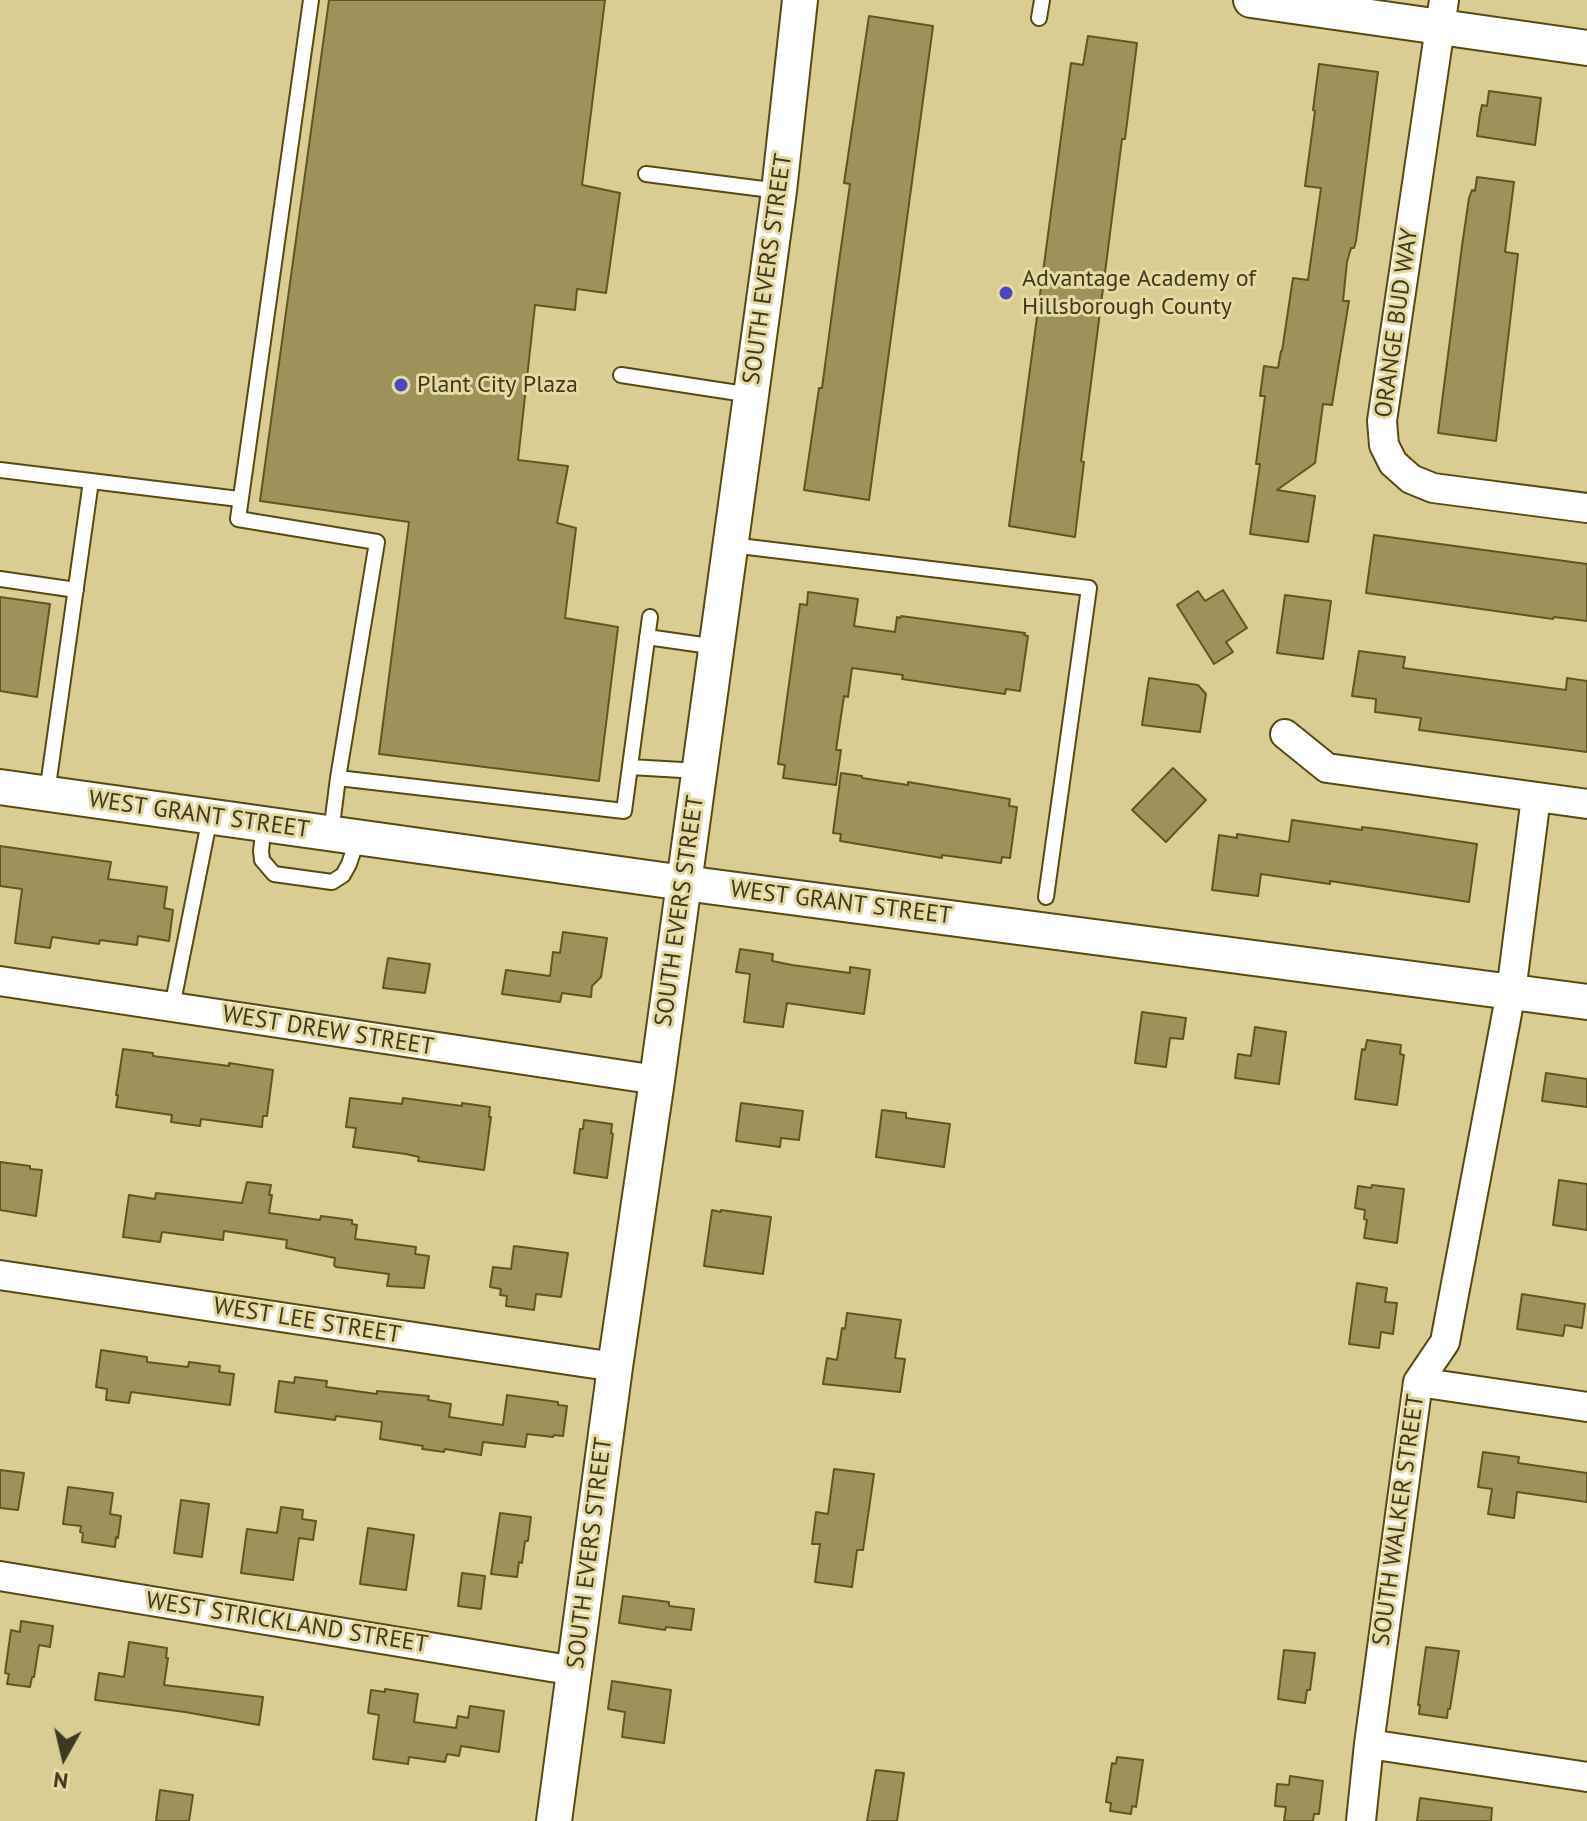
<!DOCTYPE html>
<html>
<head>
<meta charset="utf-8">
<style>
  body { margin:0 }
  #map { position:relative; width:1587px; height:1821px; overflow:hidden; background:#d9cd94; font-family:"PT Sans",sans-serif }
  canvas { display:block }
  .north { position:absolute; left:24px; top:1717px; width:80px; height:80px; -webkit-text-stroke:6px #e6daa0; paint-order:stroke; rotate:188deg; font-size:22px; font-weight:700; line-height:32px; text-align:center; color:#3e3922 }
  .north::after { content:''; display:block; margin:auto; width:28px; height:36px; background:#3e3922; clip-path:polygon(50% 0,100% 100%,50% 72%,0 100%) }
</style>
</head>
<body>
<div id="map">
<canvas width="1587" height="1821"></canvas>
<div class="north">N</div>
</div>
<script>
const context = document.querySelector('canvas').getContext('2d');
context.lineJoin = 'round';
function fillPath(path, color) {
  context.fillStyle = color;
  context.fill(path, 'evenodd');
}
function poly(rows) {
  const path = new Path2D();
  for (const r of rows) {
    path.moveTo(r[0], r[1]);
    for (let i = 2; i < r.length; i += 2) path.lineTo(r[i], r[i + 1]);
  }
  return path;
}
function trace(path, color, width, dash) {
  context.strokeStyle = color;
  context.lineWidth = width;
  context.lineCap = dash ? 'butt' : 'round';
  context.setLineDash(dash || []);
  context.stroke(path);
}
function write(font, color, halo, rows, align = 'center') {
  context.font = font + ' "PT Sans",sans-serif';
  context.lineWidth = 6;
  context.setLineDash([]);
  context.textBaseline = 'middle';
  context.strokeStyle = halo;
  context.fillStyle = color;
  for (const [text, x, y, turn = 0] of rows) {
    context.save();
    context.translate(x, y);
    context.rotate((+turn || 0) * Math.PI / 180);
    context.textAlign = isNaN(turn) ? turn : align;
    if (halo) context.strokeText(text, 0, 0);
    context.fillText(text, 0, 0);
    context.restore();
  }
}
const building = poly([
  [329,0,605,0,582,185,620,193,606,293,577,289,575,310,535,305,518,460,568,466,557,523,576,528,565,618,618,627,599,781,379,754,409,522,260,501,329,0],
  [869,16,933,26,869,500,804,490,819,388,822,388,837,276,850,184,844,183,869,16],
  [1088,36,1137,43,1125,139,1122,139,1081,461,1084,462,1075,537,1009,526,1071,63,1083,65,1088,36],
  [1319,64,1378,72,1356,241,1354,248,1351,248,1347,262,1343,301,1349,301,1332,405,1323,404,1315,463,1277,490,1315,496,1308,542,1250,534,1260,464,1256,464,1265,396,1260,396,1264,366,1278,368,1281,351,1282,351,1293,278,1308,280,1321,188,1305,186,1315,111,1313,110,1319,64],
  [1489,91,1541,98,1535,145,1477,136,1480,114,1482,105,1487,106,1489,91],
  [1477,177,1514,182,1505,252,1518,254,1496,441,1438,433,1462,246,1469,198,1472,190,1475,191,1477,177],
  [1374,535,1587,564,1587,621,1554,617,1553,619,1366,593,1374,535],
  [1223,590,1247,628,1226,642,1233,652,1214,664,1177,605,1198,591,1205,601,1223,590],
  [808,592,858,599,854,626,895,632,897,617,900,618,901,616,1025,633,1024,635,1028,636,1020,691,1006,689,1005,694,949,686,902,679,903,675,852,668,848,697,844,696,836,750,841,750,836,785,783,778,785,765,778,764,800,604,807,605,808,592],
  [1285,595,1331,601,1323,659,1277,653,1285,595],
  [0,597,50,604,37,697,0,691,0,597],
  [1359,651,1405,657,1403,668,1566,690,1567,678,1587,681,1587,752,1419,730,1421,718,1375,712,1376,699,1352,696,1359,651],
  [1149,678,1198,685,1206,694,1200,732,1142,725,1149,678],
  [1173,768,1206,800,1166,842,1132,810,1173,768],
  [841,773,862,776,862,778,908,785,908,782,1010,799,1009,806,1017,807,1010,858,1002,857,1001,863,942,855,942,858,840,841,841,834,833,833,841,773],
  [1292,820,1362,830,1362,827,1386,830,1477,844,1469,902,1330,881,1330,884,1261,874,1258,896,1212,890,1219,835,1237,838,1237,834,1289,842,1292,820],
  [0,846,111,862,108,879,167,887,164,908,173,910,169,941,138,936,137,945,100,940,99,944,52,937,50,948,15,943,22,889,0,886,0,846],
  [563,932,607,938,601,977,592,986,591,997,562,993,560,1002,502,994,506,970,550,976,553,952,560,953,563,932],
  [740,949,773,954,772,961,792,965,850,973,850,967,870,970,864,1014,787,1003,783,1027,744,1022,750,974,736,972,740,949],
  [388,958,430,964,425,993,383,988,388,958],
  [1142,1012,1186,1018,1183,1039,1170,1038,1166,1067,1135,1063,1142,1012],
  [1255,1027,1286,1032,1279,1084,1235,1078,1238,1054,1251,1056,1255,1027],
  [1367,1040,1401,1045,1400,1054,1404,1055,1397,1105,1355,1099,1362,1049,1365,1050,1367,1040],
  [123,1049,153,1053,153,1056,229,1066,229,1063,273,1070,267,1116,263,1116,262,1127,201,1119,200,1126,171,1122,172,1115,116,1107,118,1095,116,1095,123,1049],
  [1546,1073,1587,1079,1587,1107,1542,1101,1546,1073],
  [350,1098,402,1104,403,1098,462,1106,462,1103,490,1107,489,1117,491,1117,484,1170,418,1161,419,1157,406,1154,353,1147,356,1128,346,1127,350,1098],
  [741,1103,803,1111,799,1140,781,1138,780,1147,736,1141,741,1103],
  [882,1110,906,1113,906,1118,950,1124,944,1167,876,1157,882,1110],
  [584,1120,612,1124,611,1133,613,1134,607,1178,574,1173,580,1129,583,1129,584,1120],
  [0,1162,30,1166,30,1169,42,1170,36,1216,0,1210,0,1162],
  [1559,1180,1587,1184,1587,1230,1553,1225,1559,1180],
  [247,1182,271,1185,269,1195,272,1195,269,1213,320,1220,321,1216,352,1220,352,1224,357,1225,355,1239,416,1247,415,1254,429,1256,424,1288,387,1286,389,1274,336,1267,334,1265,335,1258,286,1248,287,1240,224,1231,223,1240,162,1232,160,1242,123,1237,129,1195,155,1199,156,1193,242,1203,247,1182],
  [1372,1185,1404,1189,1397,1243,1364,1238,1367,1220,1364,1219,1365,1210,1355,1208,1358,1186,1371,1188,1372,1185],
  [712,1210,721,1212,721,1210,771,1217,763,1274,704,1266,712,1210],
  [514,1246,568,1253,561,1297,536,1294,534,1310,506,1306,507,1296,500,1295,501,1289,490,1287,493,1267,511,1269,514,1246],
  [1357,1283,1387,1288,1385,1302,1397,1303,1393,1334,1381,1332,1379,1348,1349,1344,1357,1283],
  [1522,1294,1585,1304,1582,1328,1565,1325,1563,1336,1517,1329,1522,1294],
  [847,1313,901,1320,895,1358,905,1359,900,1392,823,1384,827,1358,837,1360,842,1328,845,1329,847,1313],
  [101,1350,147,1357,147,1362,188,1367,189,1362,220,1366,219,1372,234,1374,230,1405,131,1392,129,1403,106,1400,107,1389,96,1387,101,1350],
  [295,1377,327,1381,326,1387,377,1394,377,1391,429,1396,428,1400,451,1404,449,1417,503,1425,507,1395,558,1402,558,1405,567,1406,563,1436,554,1435,553,1437,527,1434,525,1447,483,1442,481,1455,445,1449,444,1452,422,1449,423,1446,380,1439,382,1422,336,1416,335,1420,275,1412,279,1381,294,1383,295,1377],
  [1483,1452,1519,1457,1518,1463,1587,1473,1587,1502,1517,1492,1514,1518,1488,1514,1492,1489,1478,1487,1483,1452],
  [834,1469,874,1474,863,1550,857,1550,852,1587,815,1582,820,1544,812,1544,816,1512,828,1514,834,1469],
  [0,1470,24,1473,18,1510,0,1508,0,1470],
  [68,1487,113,1493,110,1514,121,1516,118,1538,116,1537,115,1547,82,1542,83,1533,80,1532,81,1526,63,1524,68,1487],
  [181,1500,209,1504,202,1557,174,1553,181,1500],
  [281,1507,303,1510,302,1519,316,1521,313,1540,299,1538,293,1580,241,1573,247,1529,277,1533,281,1507],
  [500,1513,531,1517,528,1541,525,1541,522,1563,519,1562,517,1577,491,1574,500,1513],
  [368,1528,414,1535,406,1590,360,1584,368,1528],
  [462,1573,485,1576,481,1609,458,1606,462,1573],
  [623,1596,669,1602,669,1606,694,1609,691,1630,666,1627,665,1630,619,1623,623,1596],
  [21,1621,53,1626,50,1647,39,1645,34,1677,32,1677,30,1687,7,1684,9,1674,5,1673,11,1630,20,1632,21,1621],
  [129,1642,167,1648,166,1658,168,1658,164,1685,263,1697,259,1725,185,1712,95,1700,99,1673,124,1677,129,1642],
  [1426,1647,1459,1651,1450,1709,1448,1709,1447,1718,1419,1714,1420,1705,1418,1705,1426,1647],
  [1284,1650,1315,1653,1310,1690,1307,1690,1305,1703,1278,1699,1284,1650],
  [612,1681,671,1690,664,1743,622,1737,625,1712,608,1709,612,1681],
  [385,1689,418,1694,414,1722,456,1728,458,1716,468,1718,470,1706,504,1711,499,1752,461,1746,459,1756,447,1754,445,1762,409,1757,408,1764,373,1759,379,1715,368,1713,371,1690,385,1692,385,1689],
  [1117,1757,1143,1760,1136,1807,1132,1806,1131,1814,1110,1811,1111,1803,1106,1802,1112,1763,1116,1764,1117,1757],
  [876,1770,904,1773,897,1821,867,1821,876,1770],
  [1290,1776,1323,1781,1319,1814,1314,1814,1313,1821,1284,1821,1286,1807,1275,1806,1277,1784,1289,1785,1290,1776],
  [160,1790,193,1795,189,1821,156,1821,160,1790],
  [1420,1798,1492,1808,1491,1821,1417,1821,1420,1798]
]);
fillPath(building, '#9e925b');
trace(building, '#62561f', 2);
const service = poly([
  [311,0,238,519,377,542,338,778,331,833],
  [1039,18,1042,0],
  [646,174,779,191],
  [621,375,751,395],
  [0,470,239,499],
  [731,545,1089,588,1046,897],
  [0,579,76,590],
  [647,637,717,647],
  [630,767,699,771],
  [338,778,624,811,650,617],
  [47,793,91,481],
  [264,824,261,851,262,860,274,874,332,882,343,875,349,864,358,837],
  [172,1007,210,817]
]);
const minor = poly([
  [1444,0,1382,421,1384,445,1393,463,1411,479,1433,488,1587,508],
  [1285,734,1327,768,1587,804],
  [0,981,657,1080],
  [0,1275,615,1367],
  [1418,1382,1587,1407],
  [0,1576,575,1671],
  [1369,1744,1587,1777],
  [1361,1821,1369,1744,1418,1382,1445,1342,1511,992,1536,797]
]);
const tertiary = poly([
  [1251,0,1587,48],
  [0,787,684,883,1587,1002],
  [554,1821,615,1367,657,1080,779,191,800,0]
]);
trace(service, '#564a11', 18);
trace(minor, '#564a11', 32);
trace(tertiary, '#564a11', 38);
trace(service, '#fff', 14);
trace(minor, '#fff', 28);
trace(tertiary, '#fff', 34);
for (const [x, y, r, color] of [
  [1006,293,8,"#4948be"],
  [401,385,8,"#4948be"]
]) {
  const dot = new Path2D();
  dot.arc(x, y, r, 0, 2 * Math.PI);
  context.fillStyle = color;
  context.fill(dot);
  trace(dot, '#e6daa0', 3);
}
write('24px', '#3e3922', '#e6daa0', [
  ["SOUTH EVERS STREET",768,269,-82],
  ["ORANGE BUD WAY",1397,323,-82],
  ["WEST GRANT STREET",199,815,8],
  ["WEST GRANT STREET",841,903,7],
  ["SOUTH EVERS STREET",680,911,-82],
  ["WEST DREW STREET",328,1031,9],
  ["WEST LEE STREET",307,1321,9],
  ["SOUTH WALKER STREET",1399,1520,-82],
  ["SOUTH EVERS STREET",590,1553,-83],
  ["WEST STRICKLAND STREET",287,1623,9]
]);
write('24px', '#3e3922', '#e6daa0', [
  ["Advantage Academy of",1022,279],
  ["Hillsborough County",1022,307],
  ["Plant City Plaza",417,385]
], 'left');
</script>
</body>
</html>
